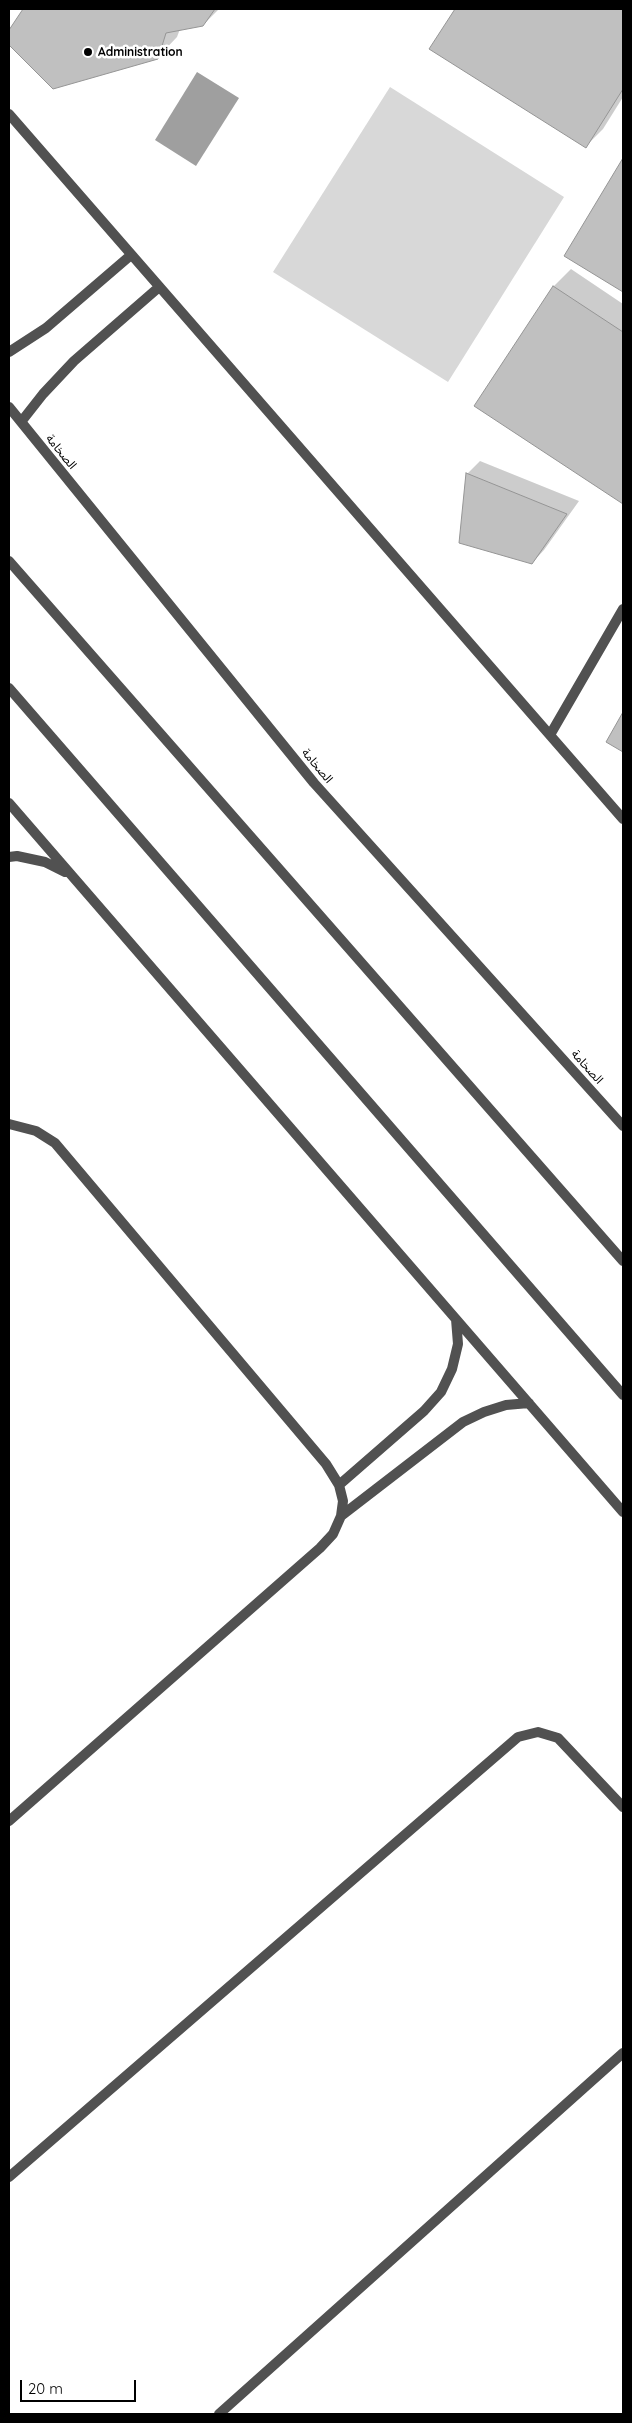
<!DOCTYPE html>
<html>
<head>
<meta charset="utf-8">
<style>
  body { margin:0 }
  #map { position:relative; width:632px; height:2423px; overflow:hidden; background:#fff; font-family:Quicksand,sans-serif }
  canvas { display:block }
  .frame { position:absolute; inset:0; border:10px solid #000; pointer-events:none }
  .scale { position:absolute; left:20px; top:2380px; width:116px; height:22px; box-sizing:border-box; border:2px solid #000; border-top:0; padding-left:6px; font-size:15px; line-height:18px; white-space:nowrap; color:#000; -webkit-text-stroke:4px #fff; paint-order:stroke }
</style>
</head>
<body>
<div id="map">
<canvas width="632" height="2423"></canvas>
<div class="frame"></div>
<div class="scale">20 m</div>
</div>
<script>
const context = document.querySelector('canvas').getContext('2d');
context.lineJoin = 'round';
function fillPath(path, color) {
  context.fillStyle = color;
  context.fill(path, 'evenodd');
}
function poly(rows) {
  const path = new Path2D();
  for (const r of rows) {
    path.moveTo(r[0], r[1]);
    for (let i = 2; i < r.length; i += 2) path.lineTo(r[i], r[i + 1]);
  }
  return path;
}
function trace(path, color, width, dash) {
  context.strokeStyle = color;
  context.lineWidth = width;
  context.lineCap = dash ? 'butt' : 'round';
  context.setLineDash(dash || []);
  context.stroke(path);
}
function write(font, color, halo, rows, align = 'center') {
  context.font = font + ' Quicksand,"Noto Sans Arabic",sans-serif';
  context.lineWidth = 5;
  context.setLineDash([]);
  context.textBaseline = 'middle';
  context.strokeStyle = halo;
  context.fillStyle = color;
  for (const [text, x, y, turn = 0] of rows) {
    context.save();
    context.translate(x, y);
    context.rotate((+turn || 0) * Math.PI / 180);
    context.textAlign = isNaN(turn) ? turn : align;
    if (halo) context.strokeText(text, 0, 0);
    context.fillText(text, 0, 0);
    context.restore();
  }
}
fillPath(poly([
  [390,87,564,197,448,382,273,272]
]), '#d8d8d8');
fillPath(poly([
  [197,72,239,98,196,166,155,140]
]), '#9f9f9f');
fillPath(poly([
  [24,9,219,9,203,25,180,29,177,37,157,58,53,87,9,43,9,32],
  [456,9,623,9,623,97,603,129,586,146,431,49],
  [623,161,623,290,566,256],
  [571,269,623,304,623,502,476,405,554,286],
  [480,461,579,501,544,550,532,563,460,542,468,473]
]), '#0003');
const building = poly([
  [23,9,215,9,203,26,166,33,158,59,53,89,9,45,9,30,23,9],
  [455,9,623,9,623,89,586,148,429,49,455,9],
  [623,158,623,292,564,256,623,158],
  [553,286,623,332,623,504,474,406,553,286],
  [466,473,567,514,532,564,459,543,466,473],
  [623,712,623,752,606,742,623,712]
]);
fillPath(building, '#c0c0c0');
trace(building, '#959595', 1);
trace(poly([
  [9,114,623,819],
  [9,352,46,328,131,255],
  [9,407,314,783,623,1126],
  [21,422,43,394,74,361,158,288],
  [9,561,623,1261],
  [9,688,623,1395],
  [550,735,623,609],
  [9,803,623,1512],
  [9,857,17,856,45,862,65,872],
  [9,1124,36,1131,55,1143,326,1464,339,1485,343,1501,341,1516,333,1534,320,1548,9,1821],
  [339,1485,424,1411,441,1392,452,1369,458,1344,456,1319],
  [341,1516,463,1422,484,1412,506,1405,529,1403],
  [9,2177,518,1737,538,1732,558,1738,623,1807],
  [219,2414,623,2053]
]), '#515151', 10);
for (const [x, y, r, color] of [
  [88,52,5,"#000"]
]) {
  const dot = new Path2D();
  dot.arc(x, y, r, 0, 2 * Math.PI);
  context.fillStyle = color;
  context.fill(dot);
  trace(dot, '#fff', 2);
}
write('bold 12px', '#000', '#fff', [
  ["Administration",98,52]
], 'left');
write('12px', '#000', '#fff', [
  ["الصخامة",61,452,51],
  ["الصخامة",317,766,50],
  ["الصخامة",587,1067,48]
]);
</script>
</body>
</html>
